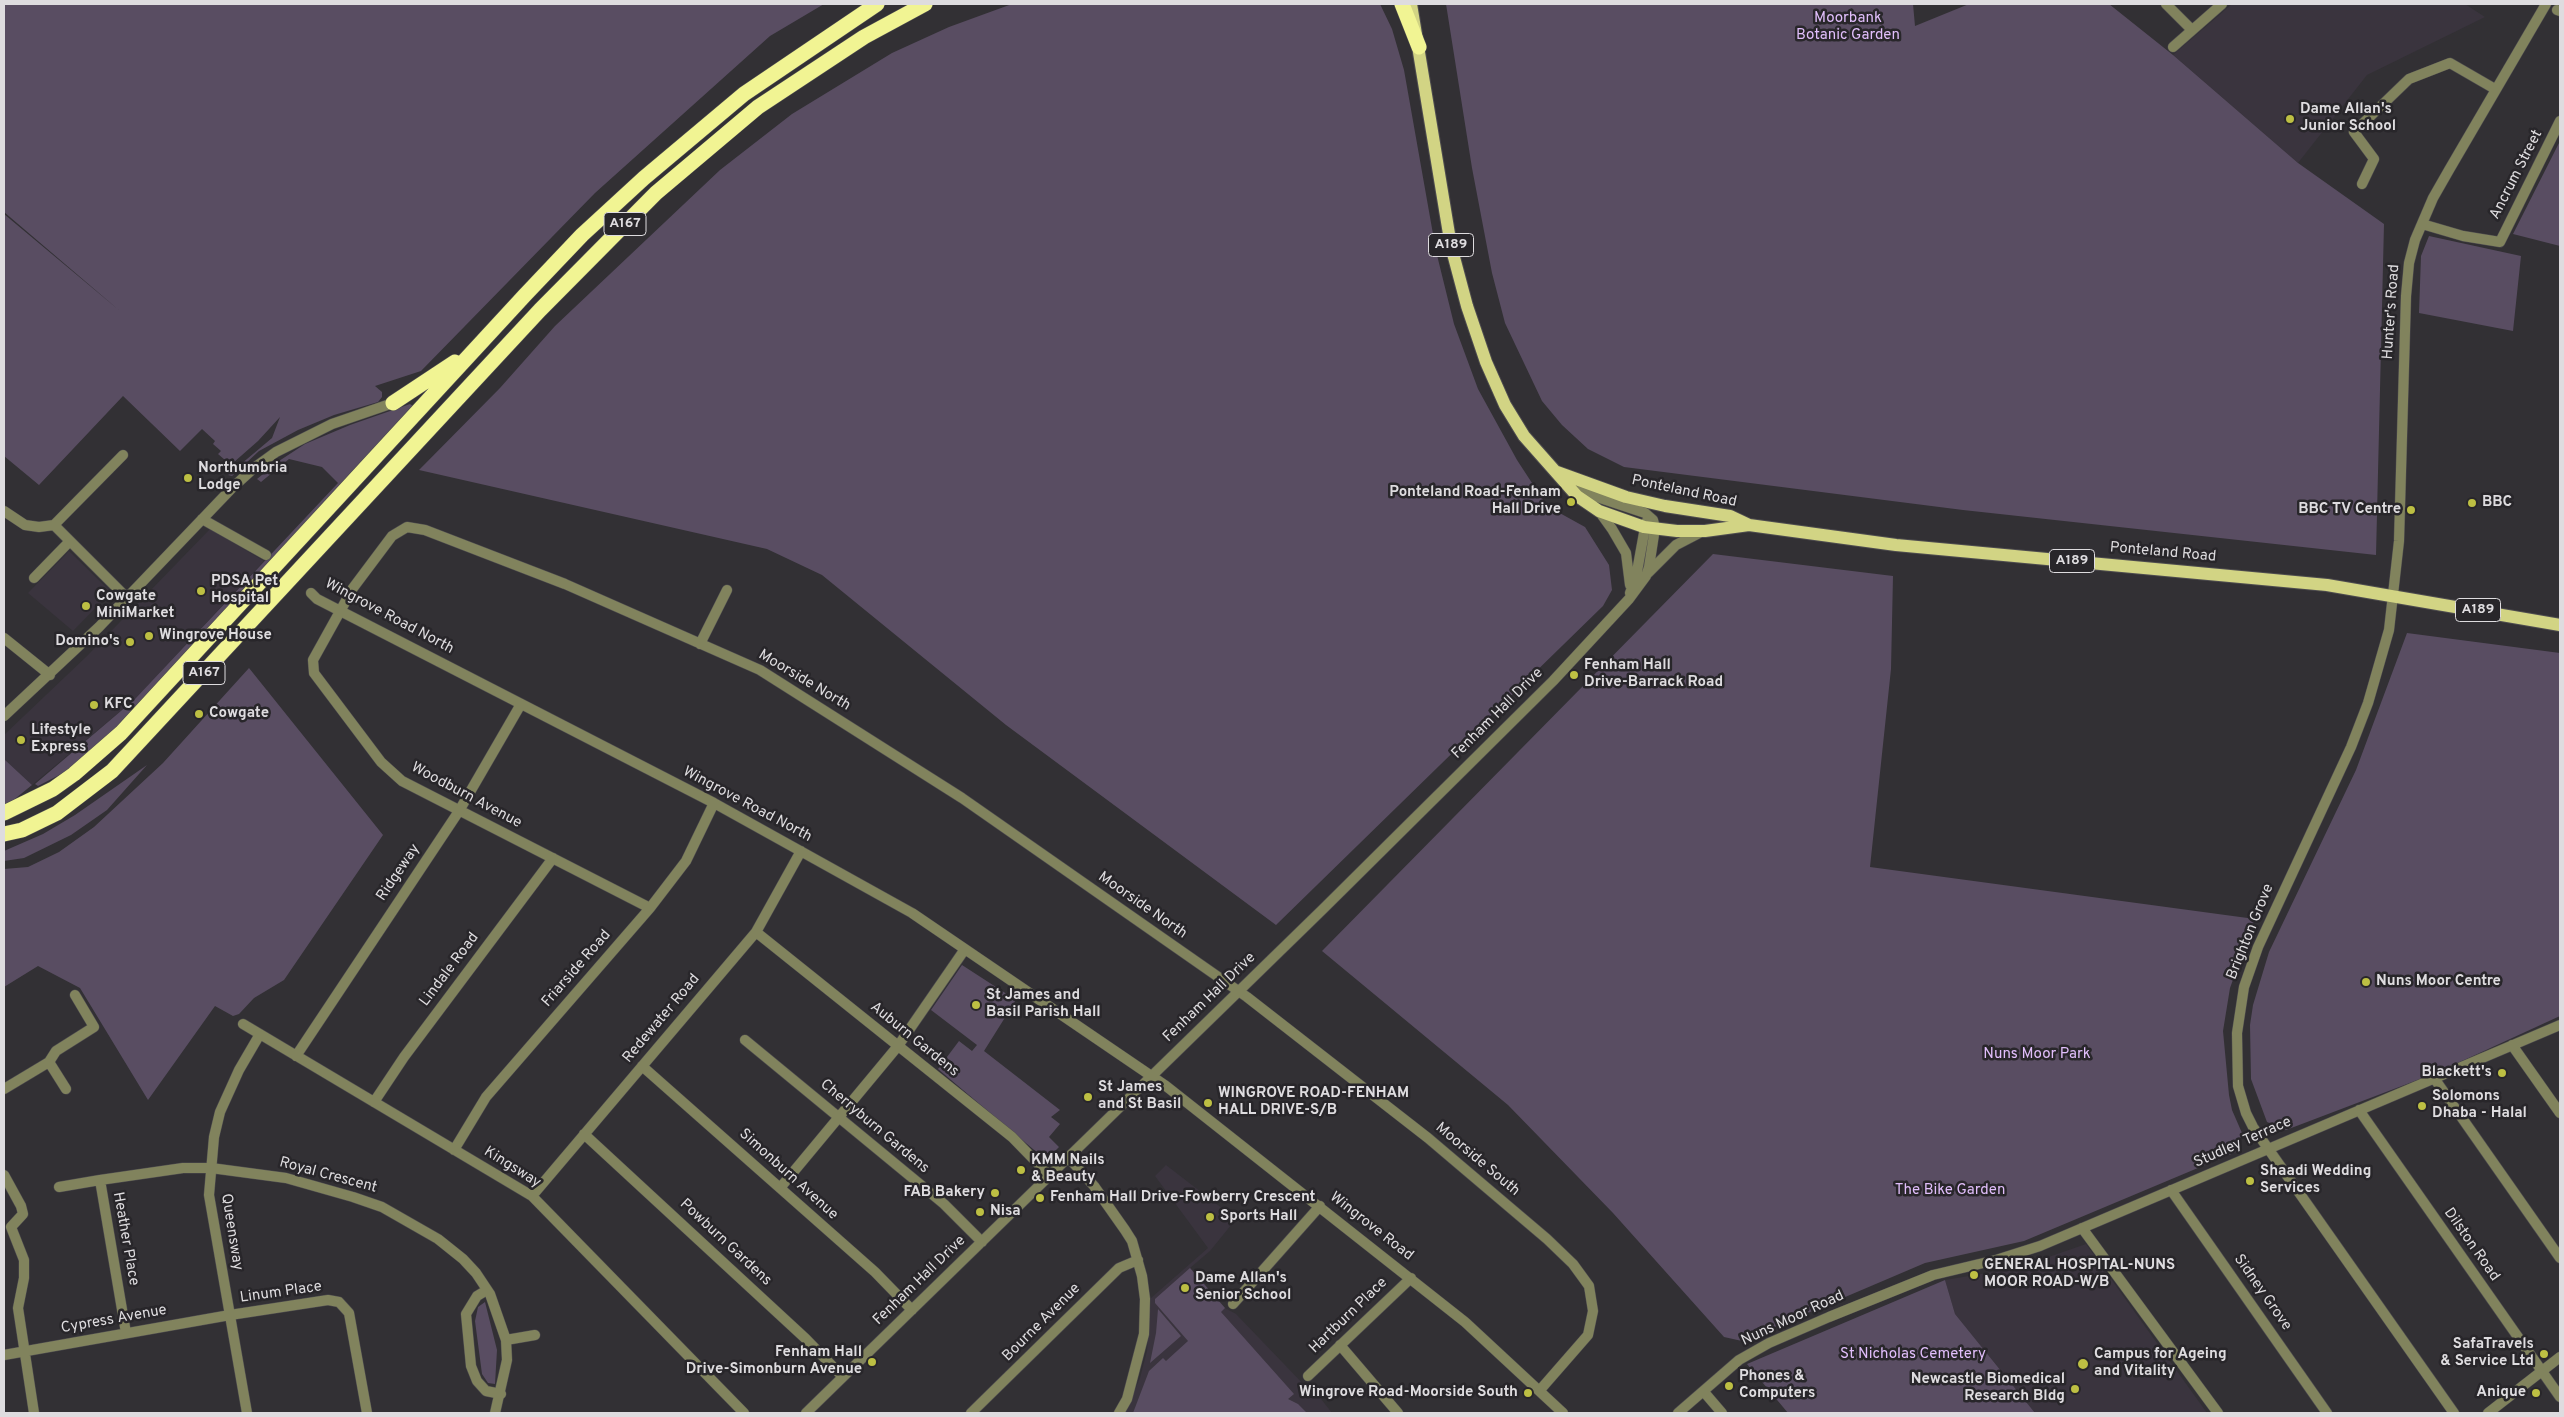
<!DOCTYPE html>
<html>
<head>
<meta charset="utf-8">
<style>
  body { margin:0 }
  #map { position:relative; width:2564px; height:1417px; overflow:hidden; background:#323034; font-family:Overpass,sans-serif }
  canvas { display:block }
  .frame { position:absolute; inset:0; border:5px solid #dedcdf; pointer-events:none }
</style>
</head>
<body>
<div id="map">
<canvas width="2564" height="1417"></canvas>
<div class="frame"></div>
</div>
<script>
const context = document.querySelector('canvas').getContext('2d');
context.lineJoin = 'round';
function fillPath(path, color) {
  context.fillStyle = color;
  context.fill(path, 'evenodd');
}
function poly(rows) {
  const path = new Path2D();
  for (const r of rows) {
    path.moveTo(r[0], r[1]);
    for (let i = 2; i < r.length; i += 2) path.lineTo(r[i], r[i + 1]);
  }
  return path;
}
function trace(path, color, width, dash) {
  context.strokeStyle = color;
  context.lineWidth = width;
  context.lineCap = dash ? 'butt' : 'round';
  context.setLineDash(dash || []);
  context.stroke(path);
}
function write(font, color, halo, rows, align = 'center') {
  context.font = font + ' Overpass,sans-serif';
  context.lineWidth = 5;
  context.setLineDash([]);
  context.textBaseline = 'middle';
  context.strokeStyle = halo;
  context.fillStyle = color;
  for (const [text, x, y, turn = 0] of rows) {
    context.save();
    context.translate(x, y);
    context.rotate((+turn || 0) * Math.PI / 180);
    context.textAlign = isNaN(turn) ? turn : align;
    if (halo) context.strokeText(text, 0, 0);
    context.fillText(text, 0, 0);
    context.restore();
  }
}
fillPath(poly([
  [2232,4,2465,4,2485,17,2367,75,2298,163,2173,55],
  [210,529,264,561,135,699,32,785,4,759,4,735,87,656],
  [69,551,111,592,73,631,28,593],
  [1166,1165,1236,1219,1210,1251,1190,1268,1225,1308,1236,1314,1308,1389,1311,1386,1332,1413,1125,1413,1140,1378,1147,1351,1151,1298,1208,1248,1155,1176],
  [2086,1244,2207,1413,2035,1413,1955,1314,1945,1280,2017,1268]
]), '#3a343e');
fillPath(poly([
  [4,4,824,4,770,36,595,193,421,371,375,386,382,392,382,397,378,402,334,415,298,430,259,451,232,476,228,475,272,438,280,417,258,441,225,470,225,460,218,454,221,451,213,444,215,441,202,429,180,451,123,396,39,485,4,456,4,214,120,311,4,212],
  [1012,4,1380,4,1392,29,1404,70,1436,251,1454,324,1478,389,1517,460,1547,506,1585,527,1609,565,1612,590,1603,606,1276,925,1006,725,822,575,767,549,419,470,500,388,555,326,720,170,792,114,892,53,949,27],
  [1446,4,1913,4,1915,26,1969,4,2109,4,2173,55,2298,163,2384,224,2376,555,1963,510,1624,467,1588,449,1562,425,1542,401,1505,323,1492,273,1472,168],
  [2560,141,2560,246,2513,234],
  [2429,236,2521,256,2513,331,2419,313,2421,256],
  [410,404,413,406,115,729,65,772,38,786,35,784,135,699,338,483,322,467,289,459,261,482,257,479,279,461,305,444,350,425],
  [1713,554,1893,576,1891,669,1870,867,2255,919,2230,988,2223,1031,2229,1095,2232,1110,2242,1133,2236,1152,2024,1241,1925,1263,1742,1341,1724,1337,1613,1213,1508,1105,1322,951],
  [2407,633,2560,653,2560,1016,2436,1073,2286,1130,2267,1122,2251,1079,2250,1025,2253,1005,2269,952,2356,770],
  [249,668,383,835,284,980,254,998,239,1014,233,1016,215,1006,148,1100,80,988,38,966,4,987,4,869,28,867,59,852,94,827,163,763],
  [4,759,32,785,11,802,4,805],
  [147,765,107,810,71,835,24,858,4,861,4,851,43,834,75,815],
  [962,965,1016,1000,984,1051,1060,1110,1051,1117,1060,1124,1049,1137,1059,1147,1046,1160,938,1069,959,1041,972,1051,977,1045,931,1010],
  [1190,1268,1225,1308,1221,1312,1294,1394,1288,1399,1298,1404,1307,1413,1133,1413,1149,1371,1163,1358,1166,1361,1188,1341,1155,1303,1155,1299],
  [1945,1280,1955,1314,2035,1413,1788,1413,1747,1364],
  [485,1302,497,1350,495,1384,488,1383,482,1374,475,1321,478,1307],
  [1158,1309,1181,1336,1150,1363,1156,1333]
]), '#594d62');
const minor = poly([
  [2166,4,2192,30],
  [2557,10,2560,11],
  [2173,47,2222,4],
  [2362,184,2374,159,2354,132,2409,79,2450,63,2495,89],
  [2422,224,2463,236,2500,242,2560,121],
  [4,511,25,525,39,527,54,525,127,598],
  [1599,511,1612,529,1626,553,1630,585],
  [202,519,266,555],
  [54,525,123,455],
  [1648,573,1676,545,1701,532],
  [34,578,70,541],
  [311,593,317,599,714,803,912,913,1166,1086,1465,1322,1563,1413],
  [1630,593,1636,577,1646,522],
  [4,638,50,675],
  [700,644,727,590],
  [4,716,99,627,232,488,254,468,276,452,332,424,393,403],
  [650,908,402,781,381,762,314,673,313,660,353,588,392,536,407,527,425,530,565,584,760,670,962,798,1247,997,1428,1138,1547,1239,1573,1264,1589,1286,1593,1311,1588,1335,1540,1390],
  [756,932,1012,1137,1049,1175],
  [243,1024,532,1196,744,1413],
  [745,1040,944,1204,982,1242],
  [2512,1045,2560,1113],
  [296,1056,459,811,521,704],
  [49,1062,66,1089],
  [642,1066,875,1272,912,1310],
  [2434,1078,2560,1258],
  [4,1089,49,1062,56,1051,94,1027,75,995],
  [374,1102,404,1057,553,858],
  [2359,1110,2560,1397],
  [584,1134,806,1339,843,1377],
  [454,1150,486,1097,650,908,686,861,714,803],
  [1068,1157,1094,1186,1125,1230,1132,1241,1142,1276,1145,1299,1144,1334,1127,1399,1119,1413],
  [4,1175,21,1206,23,1214,11,1227,24,1260,24,1278,18,1308,34,1413],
  [59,1187,100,1180],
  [780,1188,898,1046,965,949],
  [2171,1190,2327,1413],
  [532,1196,756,932,801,851],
  [2082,1228,2218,1413],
  [487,1290,477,1296,466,1314,471,1366,477,1381,486,1391,501,1394],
  [1233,1304,1320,1206],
  [126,1333,100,1180,183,1168,211,1168,286,1178,353,1197,382,1207,438,1239,463,1259,476,1273,490,1294,506,1340,507,1360,495,1413],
  [506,1340,535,1335],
  [1340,1345,1398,1413],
  [4,1355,230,1315,328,1300,339,1302,349,1313,367,1413],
  [1308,1376,1411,1278],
  [1704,1392,1722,1413],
  [247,1413,209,1195,214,1137,220,1112,239,1070,260,1034],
  [806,1413,1321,911,1553,681,1629,599,1646,576,1649,567,1655,528,1653,520,1645,513,1591,495,1569,479],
  [971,1413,1119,1268,1138,1260],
  [1678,1413,1739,1360,1769,1343,1829,1317,1933,1275,1996,1260,2040,1246,2560,1025],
  [2454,1413,2253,1127,2246,1113,2238,1086,2237,1033,2244,987,2258,947,2351,747,2368,703,2389,630,2399,541,2406,296,2409,263,2415,240,2433,198,2449,170,2546,4],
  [2488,1413,2560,1357]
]);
const major = poly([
  [1411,4,1451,246,1467,306,1486,362,1505,405,1524,436,1577,496,1599,511,1644,527,1677,531,1705,531,1749,525,1896,545,2327,585,2560,625],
  [1557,472,1626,497,1665,506,1730,516,1749,525]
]);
const highway = poly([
  [1402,4,1419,47],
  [393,403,455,362],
  [4,813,53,789,74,774,121,733,525,295,582,235,644,178,744,94,877,4],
  [4,834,22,830,57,813,112,771,540,310,656,193,758,107,864,37,925,4]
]);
trace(minor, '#4e4c4f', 11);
trace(major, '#4e4c4f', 14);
trace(highway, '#4e4c4f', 16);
trace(minor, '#81835d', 10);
trace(major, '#d2d484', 12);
trace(highway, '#f1f493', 15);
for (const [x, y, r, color] of [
  [2290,119,5,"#bdbf43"],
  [188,478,5,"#bdbf43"],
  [1571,502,5,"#bdbf43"],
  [2472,503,5,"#bdbf43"],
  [2411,510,5,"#bdbf43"],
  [201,591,5,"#bdbf43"],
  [86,606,5,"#bdbf43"],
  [149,636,5,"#bdbf43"],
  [130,642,5,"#bdbf43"],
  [1574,675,5,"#bdbf43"],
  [94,705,5,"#bdbf43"],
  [199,714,5,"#bdbf43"],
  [21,740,5,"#bdbf43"],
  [2366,982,5,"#bdbf43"],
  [976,1005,5,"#bdbf43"],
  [2502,1073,5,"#bdbf43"],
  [1088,1097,5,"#bdbf43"],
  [1208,1103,5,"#bdbf43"],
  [2422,1106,5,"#bdbf43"],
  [1021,1170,5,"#bdbf43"],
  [2250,1181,5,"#bdbf43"],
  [995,1193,5,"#bdbf43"],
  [1040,1198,5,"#bdbf43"],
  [980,1212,5,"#bdbf43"],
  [1210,1217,5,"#bdbf43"],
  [1974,1275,5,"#bdbf43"],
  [1185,1288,5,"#bdbf43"],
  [2544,1354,5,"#bdbf43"],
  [872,1362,5,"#bdbf43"],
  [2083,1364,6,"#bdbf43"],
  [1729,1386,5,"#bdbf43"],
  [2075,1389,5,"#bdbf43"],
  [1528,1393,5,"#bdbf43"],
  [2536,1393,5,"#bdbf43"]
]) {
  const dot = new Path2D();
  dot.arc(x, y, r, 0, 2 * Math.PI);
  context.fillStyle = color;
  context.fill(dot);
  trace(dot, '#28262a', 2);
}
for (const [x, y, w] of [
  [625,224,42],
  [1451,245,45],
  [2072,561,45],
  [2478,610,45],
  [204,673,42]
]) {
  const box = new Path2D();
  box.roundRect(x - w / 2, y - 11.5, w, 23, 4);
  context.fillStyle = '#28262a';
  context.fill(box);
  trace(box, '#dedcdf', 1);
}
write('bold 14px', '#dedcdf', null, [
  ["A167",625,224],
  ["A189",1451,245],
  ["A189",2072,561],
  ["A189",2478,610],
  ["A167",204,673]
]);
write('15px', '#e1befb', '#28262a', [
  ["Moorbank",1848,19],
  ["Botanic Garden",1848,36],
  ["Nuns Moor Park",2037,1055],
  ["The Bike Garden",1950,1191],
  ["St Nicholas Cemetery",1913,1355]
]);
write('bold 15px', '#dedcdf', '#28262a', [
  ["Dame Allan's",2300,110],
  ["Junior School",2300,127],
  ["Northumbria",198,469],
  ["Lodge",198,486],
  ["Ponteland Road-Fenham",1561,493,"right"],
  ["Hall Drive",1561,510,"right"],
  ["BBC",2482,503],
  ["BBC TV Centre",2401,510,"right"],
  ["PDSA Pet",211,582],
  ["Hospital",211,599],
  ["Cowgate",96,597],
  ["MiniMarket",96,614],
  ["Wingrove House",159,636],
  ["Domino's",120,642,"right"],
  ["Fenham Hall",1584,666],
  ["Drive-Barrack Road",1584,683],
  ["KFC",104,705],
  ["Cowgate",209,714],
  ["Lifestyle",31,731],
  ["Express",31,748],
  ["Nuns Moor Centre",2376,982],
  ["St James and",986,996],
  ["Basil Parish Hall",986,1013],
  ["Blackett's",2492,1073,"right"],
  ["St James",1098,1088],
  ["and St Basil",1098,1105],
  ["WINGROVE ROAD-FENHAM",1218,1094],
  ["HALL DRIVE-S/B",1218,1111],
  ["Solomons",2432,1097],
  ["Dhaba - Halal",2432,1114],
  ["KMM Nails",1031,1161],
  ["& Beauty",1031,1178],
  ["Shaadi Wedding",2260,1172],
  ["Services",2260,1189],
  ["FAB Bakery",985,1193,"right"],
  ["Fenham Hall Drive-Fowberry Crescent",1050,1198],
  ["Nisa",990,1212],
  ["Sports Hall",1220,1217],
  ["GENERAL HOSPITAL-NUNS",1984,1266],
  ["MOOR ROAD-W/B",1984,1283],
  ["Dame Allan's",1195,1279],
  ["Senior School",1195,1296],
  ["SafaTravels",2534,1345,"right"],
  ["& Service Ltd",2534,1362,"right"],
  ["Fenham Hall",862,1353,"right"],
  ["Drive-Simonburn Avenue",862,1370,"right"],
  ["Campus for Ageing",2094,1355],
  ["and Vitality",2094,1372],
  ["Phones &",1739,1377],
  ["Computers",1739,1394],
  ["Newcastle Biomedical",2065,1380,"right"],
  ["Research Bldg",2065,1397,"right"],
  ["Wingrove Road-Moorside South",1518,1393,"right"],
  ["Anique",2526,1393,"right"]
], 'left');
write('15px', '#dedcdf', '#28262a', [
  ["Ancrum Street",2517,175,-63],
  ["Hunter's Road",2392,312,-86],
  ["Ponteland Road",1684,492,12],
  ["Ponteland Road",2163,553,5],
  ["Wingrove Road North",389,617,28],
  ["Moorside North",804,681,31],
  ["Fenham Hall Drive",1498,714,-45],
  ["Woodburn Avenue",466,796,28],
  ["Wingrove Road North",747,805,28],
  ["Ridgeway",399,873,-56],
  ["Moorside North",1142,906,35],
  ["Brighton Grove",2251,932,-68],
  ["Friarside Road",577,969,-49],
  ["Lindale Road",450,970,-53],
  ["Fenham Hall Drive",1210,998,-44],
  ["Redewater Road",662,1019,-50],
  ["Auburn Gardens",914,1040,39],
  ["Cherryburn Gardens",874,1127,40],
  ["Studley Terrace",2243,1143,-24],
  ["Moorside South",1477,1160,40],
  ["Kingsway",512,1168,32],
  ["Simonburn Avenue",788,1175,42],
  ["Royal Crescent",328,1176,15],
  ["Wingrove Road",1371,1227,38],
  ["Queensway",231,1232,81],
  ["Heather Place",125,1239,80],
  ["Powburn Gardens",725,1243,43],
  ["Dilston Road",2471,1245,55],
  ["Fenham Hall Drive",920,1281,-44],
  ["Linum Place",281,1293,-8],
  ["Sidney Grove",2262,1293,55],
  ["Hartburn Place",1349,1316,-44],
  ["Nuns Moor Road",1793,1319,-25],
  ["Cypress Avenue",114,1320,-10],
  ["Bourne Avenue",1042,1323,-45]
]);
</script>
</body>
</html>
